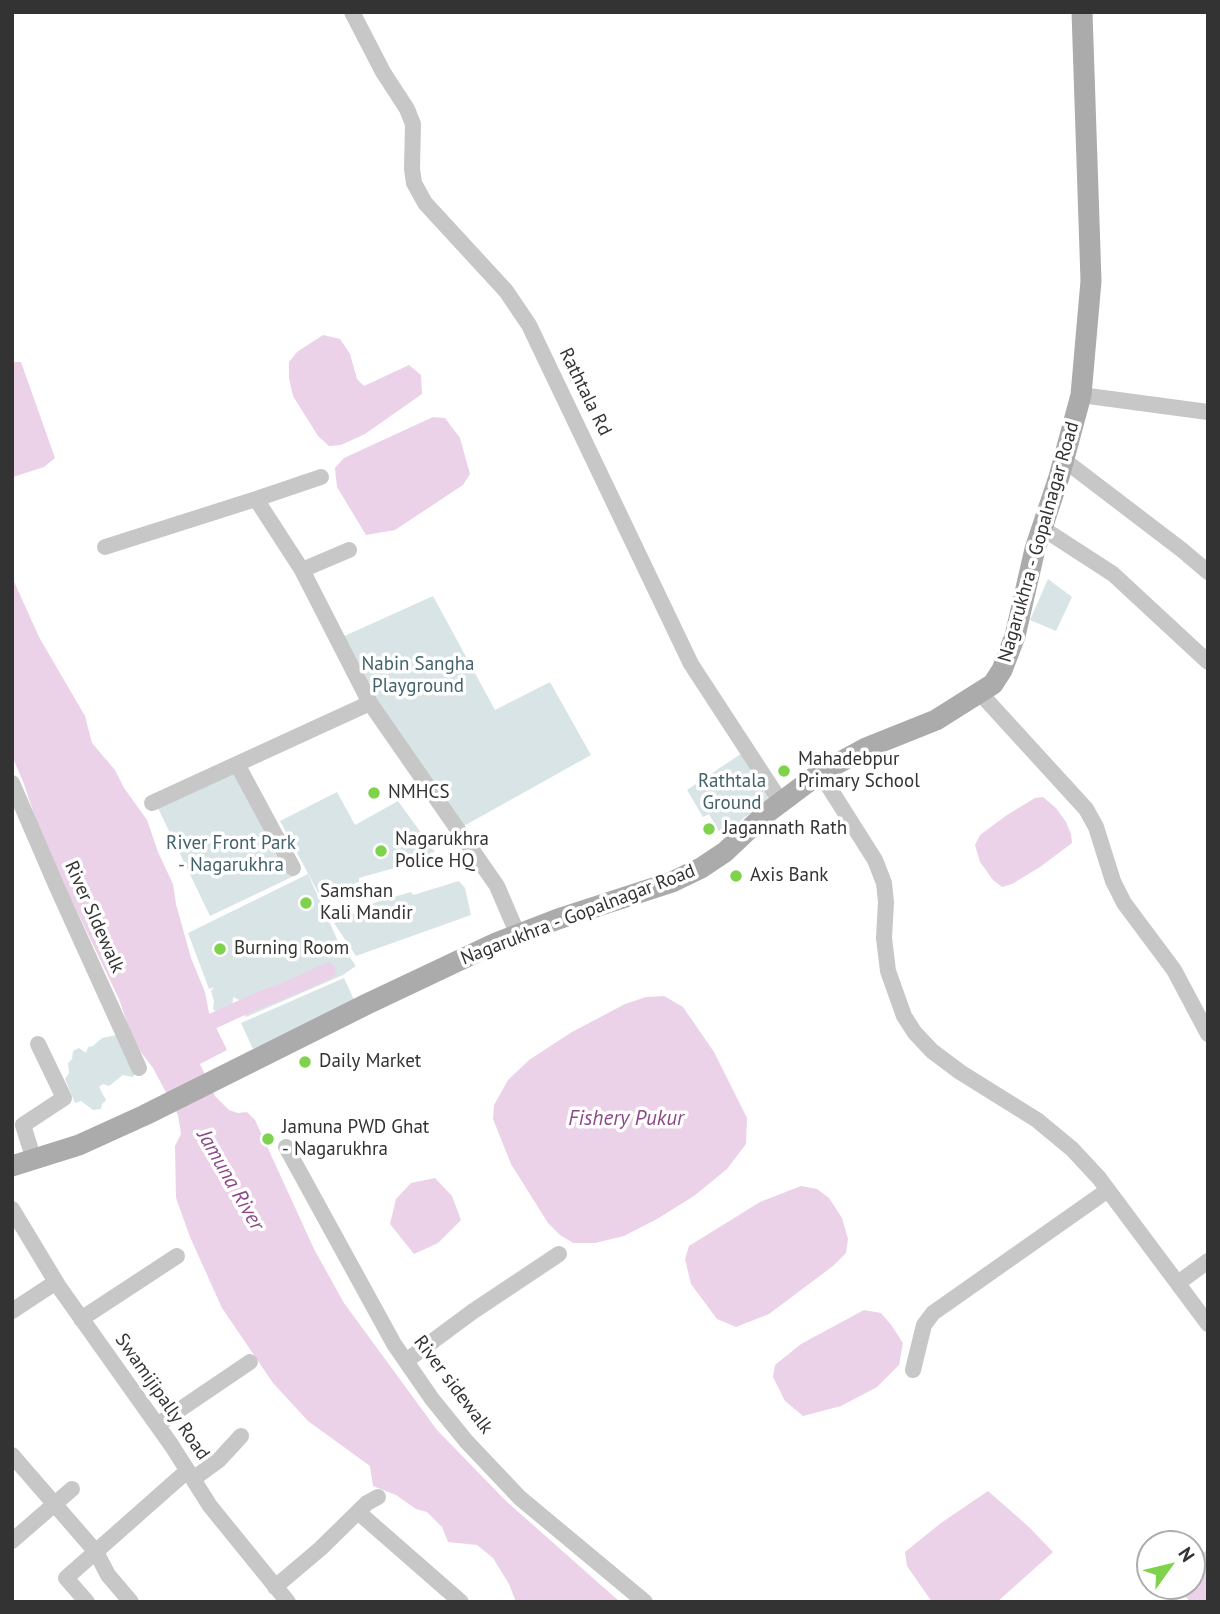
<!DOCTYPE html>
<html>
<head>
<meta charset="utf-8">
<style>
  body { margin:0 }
  #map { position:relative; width:1220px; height:1614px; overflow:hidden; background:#fff; font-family:"PT Sans",sans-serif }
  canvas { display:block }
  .frame { position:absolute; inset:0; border:14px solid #333; pointer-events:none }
  .north { position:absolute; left:1136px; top:1530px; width:70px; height:70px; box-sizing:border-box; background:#fff; border:2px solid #adadad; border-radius:50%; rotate:56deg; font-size:19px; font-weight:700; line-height:28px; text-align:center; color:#333 }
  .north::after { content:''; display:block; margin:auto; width:24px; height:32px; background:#7fd34c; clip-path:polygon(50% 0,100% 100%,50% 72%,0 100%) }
</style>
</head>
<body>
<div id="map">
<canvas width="1220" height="1614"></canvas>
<div class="frame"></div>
<div class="north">N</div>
</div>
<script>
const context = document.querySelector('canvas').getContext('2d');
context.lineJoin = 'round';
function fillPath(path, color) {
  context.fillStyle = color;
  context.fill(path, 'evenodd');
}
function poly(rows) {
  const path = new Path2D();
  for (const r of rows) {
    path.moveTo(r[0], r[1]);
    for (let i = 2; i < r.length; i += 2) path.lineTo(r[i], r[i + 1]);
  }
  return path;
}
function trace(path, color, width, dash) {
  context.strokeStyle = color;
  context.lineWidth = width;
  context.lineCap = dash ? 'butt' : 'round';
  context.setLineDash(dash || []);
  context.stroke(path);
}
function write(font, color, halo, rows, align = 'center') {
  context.font = font + ' "PT Sans",sans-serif';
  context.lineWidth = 7;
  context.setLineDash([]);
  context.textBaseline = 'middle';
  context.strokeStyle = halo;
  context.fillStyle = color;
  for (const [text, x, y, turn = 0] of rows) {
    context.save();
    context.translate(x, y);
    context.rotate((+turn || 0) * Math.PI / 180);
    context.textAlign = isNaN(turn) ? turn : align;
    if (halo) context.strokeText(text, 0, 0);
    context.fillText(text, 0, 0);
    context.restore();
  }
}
fillPath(poly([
  [1048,579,1072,597,1056,631,1030,620],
  [433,596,495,710,550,682,591,755,462,827,373,701,340,638],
  [742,753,773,798,745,817,722,837,709,814,703,817,687,790],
  [236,767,294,876,210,916,156,804],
  [337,792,355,825,398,801,435,852,430,853,430,858,359,878,359,882,320,896,280,821],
  [308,874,337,939,356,966,343,975,246,1017,239,1000,233,997,232,1013,227,1016,222,1016,213,1009,214,1001,211,991,214,987,209,989,188,933],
  [459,881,465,888,471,915,356,956,334,923,349,917,348,914,365,912,363,906,411,892,413,895],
  [344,978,355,1002,253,1049,241,1023],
  [127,1033,136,1072,133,1077,123,1075,109,1086,103,1084,99,1087,106,1100,102,1104,101,1109,93,1110,81,1101,75,1103,65,1079,69,1073,68,1063,72,1059,73,1051,79,1048,86,1053,88,1047,93,1046,102,1038]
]), '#d9e4e6');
fillPath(poly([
  [323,335,340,339,350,354,357,379,364,386,409,365,421,375,422,394,365,434,341,445,329,446,318,436,293,396,289,378,289,362,297,352],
  [12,362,21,362,55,458,44,467,13,477],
  [433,417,445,418,460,438,470,474,463,485,395,530,366,535,337,487,335,468,344,458],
  [12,577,39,637,85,716,92,743,115,770,124,788,147,820,158,852,173,884,176,904,191,958,205,992,209,1013,227,1050,200,1064,215,1096,229,1110,238,1113,247,1112,255,1120,314,1249,344,1303,437,1430,506,1501,620,1602,516,1602,509,1584,493,1558,477,1545,448,1542,442,1527,427,1512,416,1509,396,1495,373,1486,370,1466,308,1421,273,1383,222,1308,190,1237,176,1198,175,1146,181,1134,178,1115,153,1068,134,1043,119,999,72,901,48,857,24,784,12,756],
  [1043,797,1056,808,1066,822,1071,834,1072,843,1040,867,1012,884,1002,887,993,880,980,862,975,845,980,835,1007,815,1035,798],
  [664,996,683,1007,714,1052,747,1118,746,1144,727,1169,694,1196,657,1219,624,1236,595,1243,573,1243,560,1235,548,1223,511,1164,493,1119,494,1105,508,1080,529,1060,572,1032,625,1004,646,997],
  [435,1178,452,1196,461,1220,438,1243,414,1254,390,1224,396,1199,411,1183],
  [801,1186,817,1189,829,1198,842,1218,848,1239,846,1253,833,1266,769,1314,736,1327,717,1319,691,1284,685,1259,689,1246,760,1202],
  [864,1310,881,1313,892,1326,903,1343,899,1365,877,1387,841,1406,803,1416,785,1401,773,1377,775,1365,801,1344],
  [988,1491,1029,1527,1053,1552,997,1602,932,1602,907,1566,905,1552,941,1523],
  [1208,1549,1208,1602,1190,1602,1182,1592,1182,1586,1192,1586,1192,1562]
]), '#ebd2e9');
trace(poly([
  [193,1030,261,999,279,993,328,971]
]), '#ebd2e9', 16);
trace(poly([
  [352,12,383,72,407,109,413,124,412,169,414,183,425,203,506,291,529,325,691,664,781,802],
  [1081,395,1208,412],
  [1064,460,1182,550,1208,572],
  [256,499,321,477],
  [1042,528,1113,574,1208,662],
  [105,547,256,499,302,570,370,703,497,886,518,935],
  [302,570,349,550],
  [980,693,1086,809,1096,827,1113,881,1124,903,1174,970,1208,1034],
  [237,764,293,868],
  [820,773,875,860,884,883,886,902,884,938,888,971,904,1016,915,1033,932,1051,960,1072,1037,1120,1072,1149,1099,1178,1208,1324],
  [12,783,56,885,139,1068],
  [152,803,370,703],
  [286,1147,394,1344,432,1399,466,1441,520,1498,645,1602],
  [34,1160,23,1125,64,1098,38,1044],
  [12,1209,59,1287,172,1446,210,1506,288,1602],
  [1178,1283,1208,1261],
  [12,1311,56,1282],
  [81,1319,177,1256],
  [406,1361,472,1312,559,1254],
  [913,1370,924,1325,933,1313,1108,1190],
  [157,1425,250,1362],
  [12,1455,96,1552,108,1575,131,1602],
  [193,1479,219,1460,241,1436],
  [358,1512,461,1602],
  [12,1541,72,1489],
  [275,1587,320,1549,367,1503,378,1497],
  [87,1602,66,1578,187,1471]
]), '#c7c7c7', 16);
trace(poly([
  [12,1166,79,1145,145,1115,367,1004,496,943,558,919,672,882,701,868,725,852,764,815,820,773,866,748,936,720,993,684,1002,670,1015,636,1035,549,1059,477,1081,395,1091,281,1082,12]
]), '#ababab', 21);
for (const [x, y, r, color] of [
  [784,771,7,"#7fd34c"],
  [374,793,7,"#7fd34c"],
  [709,829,7,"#7fd34c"],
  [381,851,7,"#7fd34c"],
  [736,876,7,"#7fd34c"],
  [306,903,7,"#7fd34c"],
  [220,949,7,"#7fd34c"],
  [305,1062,7,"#7fd34c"],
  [268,1139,7,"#7fd34c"]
]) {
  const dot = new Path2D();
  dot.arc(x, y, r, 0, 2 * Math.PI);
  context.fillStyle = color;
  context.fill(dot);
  trace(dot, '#fff', 2.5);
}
write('19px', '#333', '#fff', [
  ["Rathtala Rd",585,392,64],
  ["Nagarukhra - Gopalnagar Road",1039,542,-74],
  ["Nagarukhra - Gopalnagar Road",578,915,-21],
  ["River SIdewalk",94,917,66],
  ["River sidewalk",453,1385,53],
  ["Swamijipally Road",162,1397,55]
]);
write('19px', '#44626b', '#fff', [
  ["Nabin Sangha",418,665],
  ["Playground",418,687],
  ["Rathtala",732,782],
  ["Ground",732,804],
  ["River Front Park",231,844],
  ["- Nagarukhra",231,866]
]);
write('19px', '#333', '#fff', [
  ["Mahadebpur",798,760],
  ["Primary School",798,782],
  ["NMHCS",388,793],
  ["Jagannath Rath",723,829],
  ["Nagarukhra",395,840],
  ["Police HQ",395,862],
  ["Axis Bank",750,876],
  ["Samshan",320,892],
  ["Kali Mandir",320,914],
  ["Burning Room",234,949],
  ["Daily Market",319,1062],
  ["Jamuna PWD Ghat",282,1128],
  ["- Nagarukhra",282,1150]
], 'left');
write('italic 21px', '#8d4888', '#fff', [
  ["Fishery Pukur",626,1119],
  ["Jamuna River",230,1180,60]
]);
</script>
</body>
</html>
